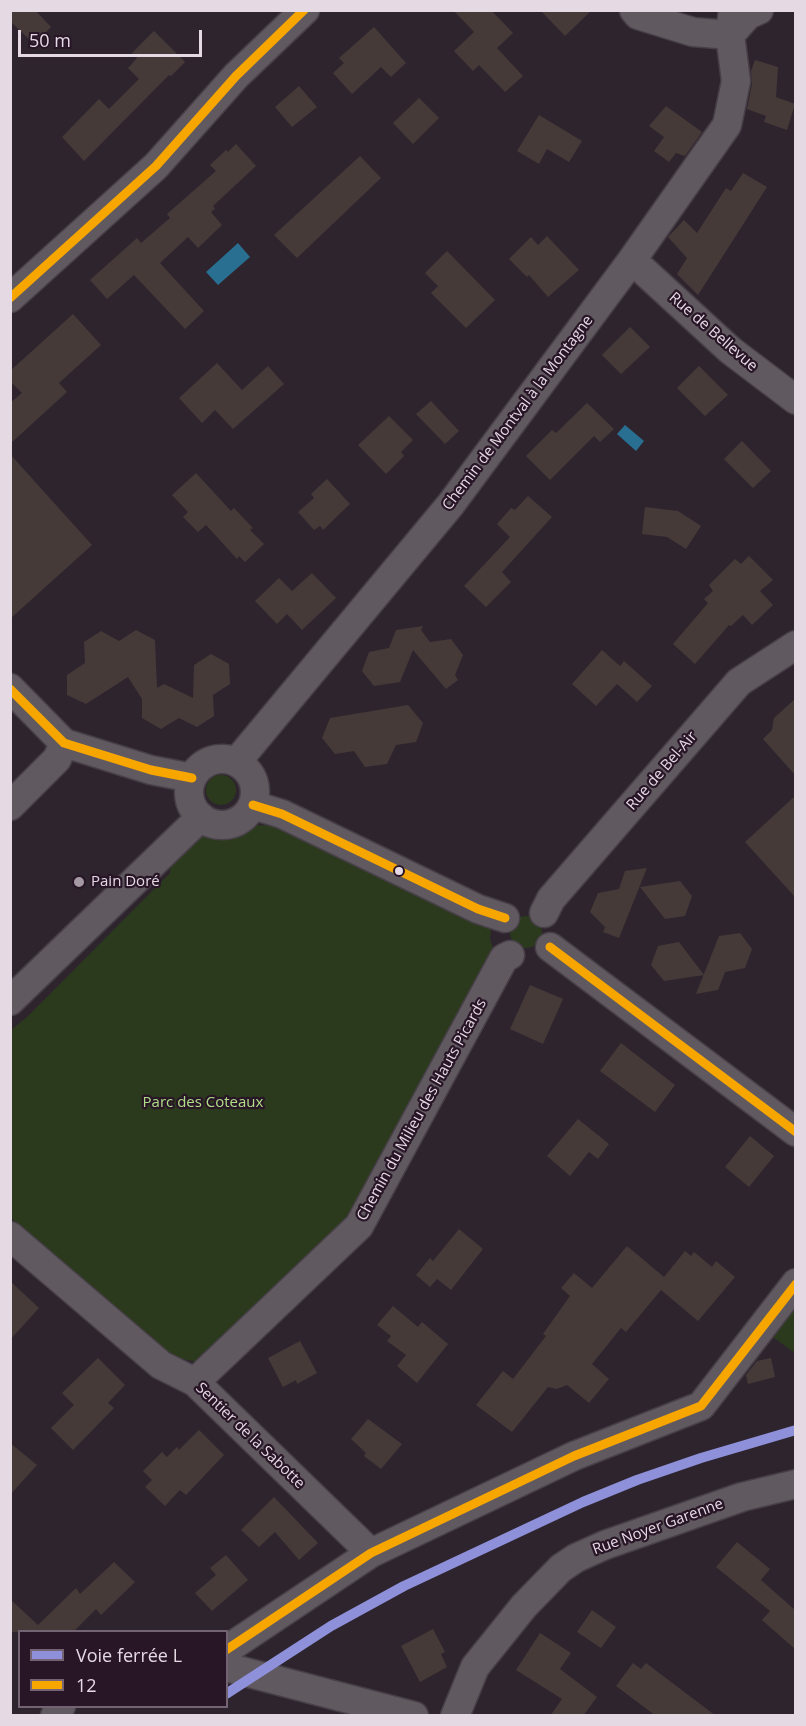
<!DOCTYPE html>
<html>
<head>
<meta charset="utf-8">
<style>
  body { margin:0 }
  #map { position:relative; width:806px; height:1726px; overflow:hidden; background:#2e242e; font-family:"Open Sans",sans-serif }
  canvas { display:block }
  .frame { position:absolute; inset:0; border:12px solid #e5d9e4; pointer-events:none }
  .legend { position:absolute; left:18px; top:1630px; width:210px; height:78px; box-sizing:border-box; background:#281627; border:2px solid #746473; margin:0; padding:8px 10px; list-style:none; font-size:18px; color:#e5d9e4 }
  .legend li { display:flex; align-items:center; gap:12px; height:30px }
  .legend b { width:30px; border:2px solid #746473 }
  .scale { position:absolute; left:18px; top:30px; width:184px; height:27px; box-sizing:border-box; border:3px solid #e5d9e4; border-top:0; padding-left:8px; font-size:18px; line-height:21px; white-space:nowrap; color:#e5d9e4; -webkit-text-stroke:4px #281627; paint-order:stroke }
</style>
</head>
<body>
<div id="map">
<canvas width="806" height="1726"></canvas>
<div class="frame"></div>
<ul class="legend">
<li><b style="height:8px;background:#8e90da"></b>Voie ferrée L</li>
<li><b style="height:8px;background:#f7a600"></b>12</li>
</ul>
<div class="scale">50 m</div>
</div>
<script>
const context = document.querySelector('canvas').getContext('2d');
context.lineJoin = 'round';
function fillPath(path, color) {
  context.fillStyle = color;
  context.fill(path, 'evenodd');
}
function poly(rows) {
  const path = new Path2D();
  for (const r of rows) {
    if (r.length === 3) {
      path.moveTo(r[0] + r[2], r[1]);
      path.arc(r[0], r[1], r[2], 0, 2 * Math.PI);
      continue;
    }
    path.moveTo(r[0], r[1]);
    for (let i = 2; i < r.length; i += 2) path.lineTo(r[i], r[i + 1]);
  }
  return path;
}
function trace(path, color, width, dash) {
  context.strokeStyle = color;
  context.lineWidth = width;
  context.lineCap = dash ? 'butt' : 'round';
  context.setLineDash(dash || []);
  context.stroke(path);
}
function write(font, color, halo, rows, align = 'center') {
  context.font = font + ' "Open Sans",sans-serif';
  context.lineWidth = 4.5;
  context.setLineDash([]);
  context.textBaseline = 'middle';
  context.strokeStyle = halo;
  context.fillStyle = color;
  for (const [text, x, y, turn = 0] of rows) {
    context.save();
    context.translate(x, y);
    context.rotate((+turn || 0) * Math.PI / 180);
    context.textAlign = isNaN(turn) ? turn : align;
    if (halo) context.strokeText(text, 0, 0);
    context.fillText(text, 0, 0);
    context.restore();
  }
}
fillPath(poly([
  [221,790,15],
  [258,825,275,826,492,922,490,939,495,954,350,1221,202,1363,173,1357,11,1218,11,1030,28,1016,170,873,171,861,201,835,229,836],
  [526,932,16],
  [795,1297,795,1353,767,1333]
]), '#2b3a1c');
fillPath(poly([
  [238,243,250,257,218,285,206,272],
  [625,425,644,441,636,451,617,434]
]), '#296f92');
fillPath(poly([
  [10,10,35,10,51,27,34,44,10,21],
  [453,10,491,10,513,33,497,48,523,76,505,92,479,65,473,71,454,51,474,32],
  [540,10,592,10,565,36],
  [374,27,406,63,391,77,381,67,352,94,333,73,344,63,339,58],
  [154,31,185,62,171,76,169,75,84,161,62,137,99,99,109,109,139,79,128,68,137,58,132,53],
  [755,60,778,67,776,97,795,104,787,130,764,122,766,116,747,109,752,84,751,71],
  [299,86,317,107,292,127,275,107],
  [419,98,439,118,413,144,393,123],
  [666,106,702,132,685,156,676,153,669,162,654,151,664,137,649,126],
  [539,115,582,141,569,162,547,149,539,164,517,151],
  [236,144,256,166,213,206,215,209,211,212,222,225,198,248,188,237,160,263,204,311,185,329,134,275,107,299,90,280,137,238,141,243,170,218,167,214,216,171,210,165,226,150,228,152],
  [360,156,381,178,297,258,274,235],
  [743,173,767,187,698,295,677,274,687,258,668,237,684,220,697,233,726,188,731,191],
  [547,236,579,270,548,297,529,275,527,277,509,259,531,237,538,245],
  [447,251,495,300,466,328,431,293,438,286,425,273],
  [73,314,101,345,59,383,67,392,10,444,10,403,22,393,10,381,10,371],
  [630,327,650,347,621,374,602,355],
  [217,363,242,390,268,366,284,384,233,429,215,410,202,423,179,398],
  [699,366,728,395,705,416,677,388],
  [431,401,459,431,445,444,416,414],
  [587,403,614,429,600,442,594,436,550,480,526,456,552,430,556,433],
  [389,416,413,440,401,452,404,456,386,474,358,445],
  [742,441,771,471,753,488,724,459],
  [10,454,92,545,10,619],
  [196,473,231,511,234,508,253,528,250,530,264,544,245,562,239,556,237,559,206,525,198,532,183,517,188,512,172,495],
  [327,479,350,504,323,530,320,526,314,530,298,512,314,498,311,494],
  [528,496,552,517,502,572,511,582,486,607,464,586,510,537,497,524,511,508,515,510],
  [645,507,678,511,701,526,686,549,667,537,642,534],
  [749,556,773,580,760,591,773,605,752,625,743,615,731,626,729,625,695,664,673,644,708,603,704,599,713,591,709,585,735,559,741,564],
  [312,573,336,598,302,630,287,614,277,624,255,601,279,578,292,591],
  [423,626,421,630,430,642,451,639,463,655,455,675,458,680,446,689,413,650,400,682,374,686,362,671,369,652,389,648,396,630],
  [136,630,155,640,157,688,164,684,193,698,194,665,211,654,229,664,230,684,213,695,214,716,197,727,179,718,161,729,142,718,142,699,128,677,86,704,67,695,67,675,85,663,84,642,101,631,119,641],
  [602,650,620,666,624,661,652,686,637,702,617,684,596,706,572,684],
  [795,699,795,775,763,739,772,730,774,718],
  [408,705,423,723,416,742,396,745,387,764,365,767,354,751,335,754,322,738,330,718],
  [795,796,795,897,745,842],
  [647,868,619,938,603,932,605,927,590,912,598,893,619,889,625,871],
  [680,881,692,896,685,916,665,919,640,887],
  [740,933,752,949,745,968,725,972,718,990,696,994,719,936],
  [679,942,704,975,664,981,651,965,658,946],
  [530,985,563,999,543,1044,510,1029],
  [621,1043,675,1085,655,1112,600,1071],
  [578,1119,609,1144,598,1159,589,1152,570,1176,547,1156],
  [750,1136,774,1156,749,1187,725,1167],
  [459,1229,483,1249,451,1290,437,1279,430,1287,416,1275,430,1258,433,1261],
  [627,1246,664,1277,685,1251,691,1256,694,1252,712,1267,716,1261,735,1277,698,1321,661,1290,626,1332,621,1328,592,1364,609,1379,589,1403,567,1385,557,1389,548,1387,512,1432,476,1405,503,1371,513,1379,546,1336,543,1334,570,1296,561,1288,574,1273,592,1288],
  [10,1281,39,1308,10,1340],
  [393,1306,418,1327,422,1322,448,1344,417,1383,397,1366,406,1355,387,1341,391,1336,377,1325],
  [300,1341,317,1373,297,1384,296,1380,283,1387,268,1358],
  [98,1358,125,1385,108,1403,114,1408,73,1450,51,1428,74,1405,62,1393],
  [771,1358,775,1377,748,1384,746,1375,757,1361],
  [368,1419,402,1444,381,1469,364,1456,366,1453,351,1439],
  [199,1430,224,1455,186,1495,180,1490,165,1506,145,1487,152,1480,143,1471,162,1452,167,1457,177,1447,179,1450],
  [10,1443,37,1465,10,1495],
  [274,1497,318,1543,299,1560,275,1532,259,1547,241,1530],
  [737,1542,770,1569,761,1580,795,1610,795,1649,762,1620,770,1611,716,1567],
  [226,1555,248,1580,212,1611,195,1593,216,1575,210,1568],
  [114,1562,135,1582,101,1615,96,1609,73,1632,10,1632,10,1599,38,1625,76,1588,80,1594],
  [592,1610,616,1627,601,1648,577,1632],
  [433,1629,445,1652,441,1654,447,1667,420,1682,401,1646],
  [540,1633,571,1653,560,1669,597,1697,583,1716,550,1716,562,1699,516,1670],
  [633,1663,641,1669,646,1663,716,1716,656,1716,616,1686]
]), '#463a38');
const street = poly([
  [634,10,638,15,693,32,730,35],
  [730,35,748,15,759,10],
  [632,260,730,350,796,400],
  [10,298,156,166,236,76,305,10],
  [10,688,64,743,151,770,192,778],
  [222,792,33],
  [239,763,244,753,451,504,632,260,727,125,736,81,730,35,733,10],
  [253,805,282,814,478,909,505,918],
  [10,806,57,759,64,743],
  [544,913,551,899,739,682,796,645],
  [550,947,796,1132],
  [10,1001,201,817],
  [10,1236,161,1365,195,1382,371,1553],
  [195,1382,359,1226,504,958,510,955],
  [226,1650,371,1553,574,1456,701,1406,796,1283],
  [226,1667,414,1716],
  [55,1716,61,1706],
  [455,1716,475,1667,524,1606,561,1568,576,1558,605,1545,742,1497,796,1484]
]);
trace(street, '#473f47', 31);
trace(street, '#605960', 28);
trace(poly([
  [10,298,156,166,236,76,304,10],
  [10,689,64,743,151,770,192,778],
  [253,805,282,814,478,909,505,918],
  [550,947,796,1132],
  [226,1650,371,1553,574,1456,701,1406,796,1284]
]), '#f7a600', 9);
trace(poly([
  [226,1694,331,1626,404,1586,583,1502,637,1480,701,1458,796,1430]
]), '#8e90da', 10);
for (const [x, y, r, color] of [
  [399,871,5,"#e5d9e4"],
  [79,882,6,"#a59aa4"]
]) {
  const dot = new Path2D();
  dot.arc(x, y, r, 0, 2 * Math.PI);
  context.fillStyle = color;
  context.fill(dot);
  trace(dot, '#281627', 2);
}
write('15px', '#e5d9e4', '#281627', [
  ["Rue de Bellevue",713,332,41],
  ["Chemin de Montval à la Montagne",518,413,-53],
  ["Rue de Bel-Air",662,771,-49],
  ["Chemin du Milieu des Hauts Picards",422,1110,-61],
  ["Sentier de la Sabotte",250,1436,44],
  ["Rue Noyer Garenne",658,1527,-20]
]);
write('15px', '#e5d9e4', '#281627', [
  ["Pain Doré",91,882]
], 'left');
write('15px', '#b0df88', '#281627', [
  ["Parc des Coteaux",203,1103]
]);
</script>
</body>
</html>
